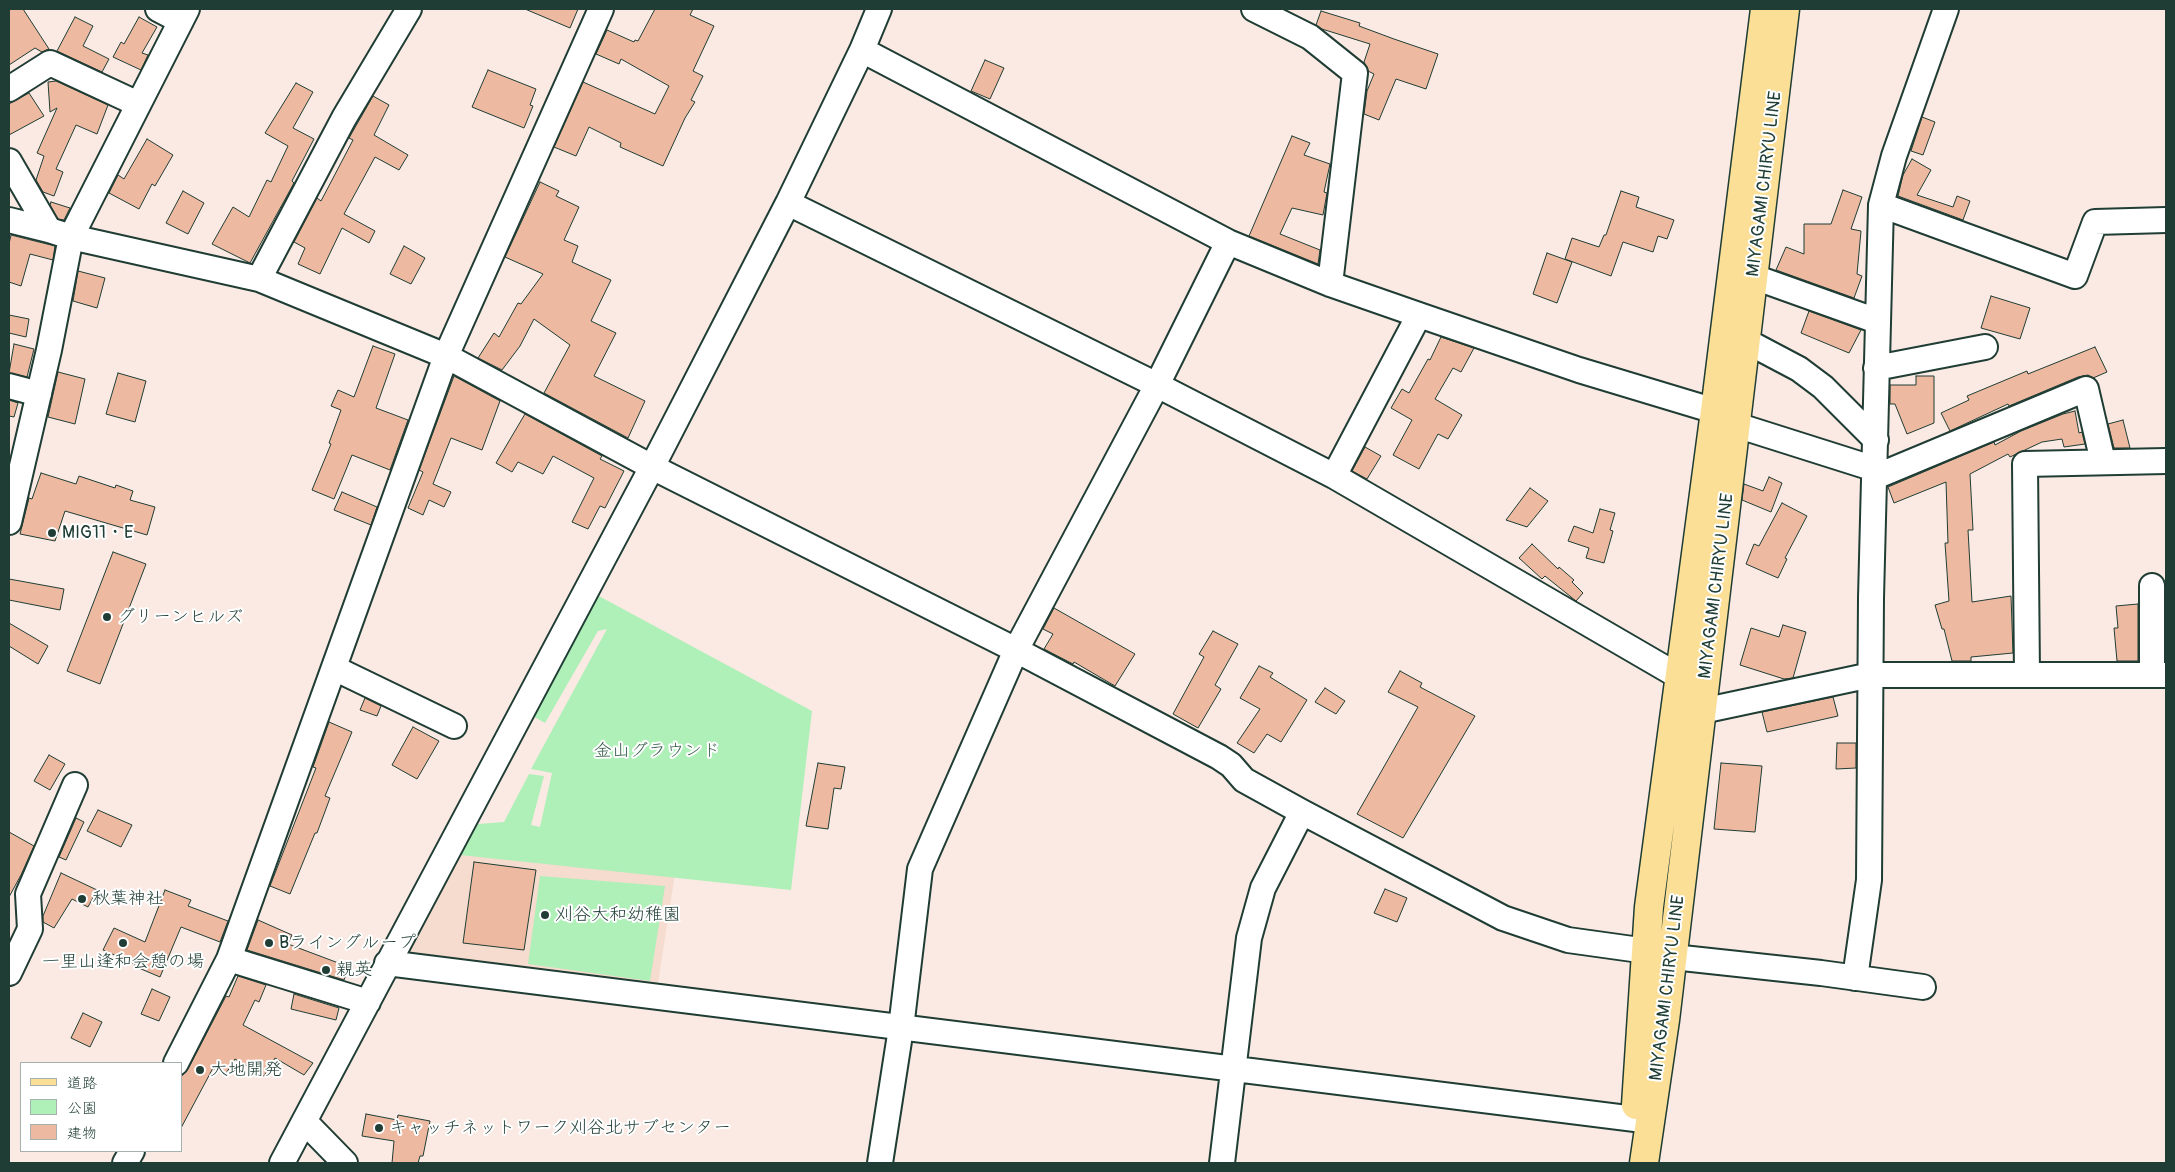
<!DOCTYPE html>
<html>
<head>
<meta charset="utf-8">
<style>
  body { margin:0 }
  #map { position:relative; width:2175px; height:1172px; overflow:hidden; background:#faeae3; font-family:Pangolin,"Klee One",sans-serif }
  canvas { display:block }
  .frame { position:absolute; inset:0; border:10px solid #1f3d34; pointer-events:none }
  .legend { position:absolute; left:20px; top:1062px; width:162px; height:90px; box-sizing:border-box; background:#fff; border:1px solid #a5b1ae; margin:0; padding:6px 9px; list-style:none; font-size:15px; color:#1f3d34 }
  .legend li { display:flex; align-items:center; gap:10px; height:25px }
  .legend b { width:25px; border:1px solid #a5b1ae }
</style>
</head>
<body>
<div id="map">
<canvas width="2175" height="1172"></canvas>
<div class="frame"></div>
<ul class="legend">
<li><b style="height:6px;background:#fbdf96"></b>道路</li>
<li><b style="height:14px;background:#afefb8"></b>公園</li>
<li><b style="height:14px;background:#eeb9a1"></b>建物</li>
</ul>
</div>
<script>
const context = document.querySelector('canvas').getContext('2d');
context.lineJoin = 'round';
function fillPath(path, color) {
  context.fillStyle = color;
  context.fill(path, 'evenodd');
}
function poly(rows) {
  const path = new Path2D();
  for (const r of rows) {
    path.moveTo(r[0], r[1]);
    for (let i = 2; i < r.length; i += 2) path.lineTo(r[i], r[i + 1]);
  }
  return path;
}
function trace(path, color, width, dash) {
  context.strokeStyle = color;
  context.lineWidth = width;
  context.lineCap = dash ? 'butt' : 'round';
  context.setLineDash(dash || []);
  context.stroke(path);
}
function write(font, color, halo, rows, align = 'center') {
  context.font = font + ' Pangolin,"Klee One",sans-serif';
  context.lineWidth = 4;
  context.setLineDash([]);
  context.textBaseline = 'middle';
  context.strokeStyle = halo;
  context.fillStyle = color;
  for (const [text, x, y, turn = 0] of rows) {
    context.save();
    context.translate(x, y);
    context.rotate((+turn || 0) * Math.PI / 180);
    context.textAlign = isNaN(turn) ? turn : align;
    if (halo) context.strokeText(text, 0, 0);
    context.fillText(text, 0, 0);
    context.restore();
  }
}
fillPath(poly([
  [465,832,675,874,657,989,400,956]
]), '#f6dbcf');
fillPath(poly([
  [597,595,812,711,791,890,460,855,478,824,504,822,529,774,544,776,531,825,540,827,552,773,531,769,607,629,598,631,545,723,529,714],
  [540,876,665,886,650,981,528,964]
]), '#afefb8');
const building = poly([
  [9,9,23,9,49,49,42,52,35,48,9,65,9,9],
  [525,9,578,9,570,28,525,9],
  [655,9,693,9,690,15,714,26,693,71,703,76,691,100,695,102,685,118,663,166,620,147,621,143,589,127,576,156,554,147,583,82,655,114,669,86,621,59,619,64,596,54,607,30,634,42,635,40,638,41,655,9],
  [1321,11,1360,23,1359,26,1394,39,1438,54,1426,89,1396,79,1379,120,1364,114,1367,91,1374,74,1368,71,1364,62,1370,44,1322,29,1316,25,1321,11],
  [75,17,93,26,83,46,109,59,102,72,57,51,75,17],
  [139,17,157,27,142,53,148,55,141,70,113,57,121,42,124,44,139,17],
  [985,60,1004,68,990,99,971,91,985,60],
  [488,70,536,89,530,105,533,106,524,128,472,107,488,70],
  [56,81,108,105,97,134,76,125,56,169,63,172,54,196,43,192,36,180,44,156,37,153,57,108,50,112,48,82,56,81],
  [296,83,313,92,293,128,314,139,292,181,294,183,250,263,212,244,233,207,249,217,267,180,271,182,288,146,265,133,296,83],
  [29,93,44,116,9,135,9,104,29,93],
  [373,96,389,105,374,135,408,155,399,170,375,157,344,214,375,231,369,243,342,228,320,274,298,264,305,248,294,242,317,198,321,201,353,140,349,138,373,96],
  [1922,117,1935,122,1923,155,1911,151,1922,117],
  [1292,136,1310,143,1304,155,1330,164,1324,192,1327,193,1323,215,1292,208,1280,234,1320,250,1318,264,1249,236,1292,136],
  [147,139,173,155,155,186,152,184,139,209,109,193,118,175,124,179,147,139],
  [1912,159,1931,170,1917,195,1953,207,1957,196,1970,201,1963,220,1898,196,1903,175,1912,159],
  [540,182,559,191,556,196,579,207,564,240,578,246,572,262,611,280,591,321,616,333,594,376,645,401,628,438,544,393,570,345,534,319,520,346,502,370,478,358,494,333,499,337,518,303,521,304,543,274,505,257,540,182],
  [1843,190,1862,197,1851,229,1861,231,1857,274,1862,276,1854,298,1776,270,1786,247,1804,254,1804,224,1831,224,1843,190],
  [183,191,204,203,188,234,166,223,183,191],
  [1621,191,1639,197,1636,207,1674,220,1667,239,1658,236,1653,252,1623,242,1611,276,1565,259,1572,238,1599,247,1604,235,1606,235,1621,191],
  [51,202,70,208,64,220,58,219,50,205,51,202],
  [11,235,55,246,53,260,30,254,21,286,9,282,9,244,11,235],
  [404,246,425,258,411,284,390,274,404,246],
  [1547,253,1572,262,1557,303,1533,294,1547,253],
  [78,271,105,278,97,308,73,301,78,271],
  [1991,296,2030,308,2020,339,1981,328,1991,296],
  [1809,311,1861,330,1849,353,1801,333,1809,311],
  [9,315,29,319,26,337,9,333,9,315],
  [1441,337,1474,348,1461,372,1453,368,1435,399,1462,415,1448,439,1438,434,1419,469,1393,455,1412,420,1391,408,1402,389,1409,393,1428,359,1430,360,1441,337],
  [14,344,34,349,27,377,9,373,14,344],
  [373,346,395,354,376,408,408,420,390,470,352,455,334,499,312,490,331,444,329,443,341,410,331,406,338,390,354,397,373,346],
  [2095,347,2107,372,2093,378,2088,375,2078,377,2009,406,2008,404,1950,431,1941,413,1969,400,1967,396,2027,371,2028,374,2095,347],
  [58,372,85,379,75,424,48,417,58,372],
  [118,373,146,381,135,422,106,414,118,373],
  [454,376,500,401,482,450,451,438,433,484,451,492,444,507,429,500,423,515,408,508,423,472,419,470,454,376],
  [1916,376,1934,376,1934,423,1907,434,1895,404,1890,404,1890,385,1916,385,1916,376],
  [9,400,18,403,14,417,9,416,9,400],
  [2075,411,2079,433,2082,432,2085,444,2064,447,2062,439,2042,442,2010,457,2008,454,1970,474,1973,530,1968,530,1972,602,2011,596,2013,653,1971,657,1971,661,1952,661,1944,629,1942,629,1935,605,1949,601,1945,543,1948,543,1946,482,1894,503,1888,487,1994,442,1995,445,2021,431,2063,414,2075,411],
  [525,414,602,456,600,459,624,471,605,508,600,506,588,529,572,522,594,478,553,456,543,474,518,462,512,472,496,463,525,414],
  [2123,420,2130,448,2114,448,2108,424,2123,420],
  [1365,447,1381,456,1367,479,1352,471,1365,447],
  [41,473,76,484,79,476,115,488,116,485,133,491,130,500,155,507,147,535,65,511,55,541,20,534,29,498,32,499,41,473],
  [1769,477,1782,483,1771,512,1742,500,1744,484,1763,491,1769,477],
  [1530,488,1548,501,1527,527,1506,520,1530,488],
  [342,492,377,507,371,525,334,510,342,492],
  [1782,503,1807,516,1785,558,1787,559,1778,578,1746,564,1754,544,1759,546,1782,503],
  [1600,509,1615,513,1610,530,1613,531,1604,563,1586,558,1589,548,1568,541,1574,526,1593,533,1600,509],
  [1532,544,1558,569,1559,567,1574,580,1572,582,1583,593,1576,601,1545,576,1542,579,1519,558,1532,544],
  [113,552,146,564,100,684,67,671,113,552],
  [9,579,64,589,60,610,9,600,9,579],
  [2138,604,2138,661,2117,661,2114,628,2118,628,2116,606,2138,604],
  [1054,608,1135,654,1115,686,1074,662,1073,664,1044,649,1053,634,1043,629,1054,608],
  [9,623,48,646,38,664,9,646,9,623],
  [1783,625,1806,632,1793,678,1784,679,1740,665,1751,628,1779,637,1783,625],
  [1213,631,1238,644,1215,685,1221,689,1198,728,1173,714,1204,657,1199,654,1213,631],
  [1259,666,1273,673,1270,677,1307,700,1281,742,1267,734,1254,753,1237,743,1260,709,1240,698,1259,666],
  [1400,671,1422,683,1420,687,1475,716,1403,838,1357,814,1418,707,1388,692,1400,671],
  [1325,688,1345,701,1336,714,1315,702,1325,688],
  [1833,697,1838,716,1767,732,1762,712,1833,697],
  [365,698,381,706,377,716,360,710,365,698],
  [329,722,352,732,325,796,330,798,317,833,315,833,290,894,270,886,316,768,313,767,329,722],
  [413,727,439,741,417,779,392,765,413,727],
  [1837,743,1856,743,1856,768,1836,769,1837,743],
  [49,755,65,764,50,790,34,781,49,755],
  [818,763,845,767,841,789,834,788,828,829,806,826,818,763],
  [1721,763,1762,766,1755,832,1714,829,1721,763],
  [98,810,132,825,121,847,87,831,98,810],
  [76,818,84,822,66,860,59,857,76,818],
  [9,832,34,846,21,875,9,897,9,832],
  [474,862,536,870,524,950,463,943,474,862],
  [61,873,97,890,88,907,72,899,54,928,43,922,43,916,61,873],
  [1385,889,1407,898,1397,922,1374,913,1385,889],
  [165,890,191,900,188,906,228,921,220,942,181,927,160,977,134,966,135,964,103,950,114,928,145,942,165,890],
  [258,920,292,935,288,944,349,967,344,980,247,950,258,920],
  [238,976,266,985,259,1002,255,1000,243,1025,313,1063,304,1075,275,1058,264,1076,235,1059,225,1075,213,1068,181,1128,181,1077,188,1069,226,996,229,997,238,976],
  [152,989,170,997,159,1021,141,1014,152,989],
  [294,994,339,1008,336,1020,291,1009,294,994],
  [83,1013,102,1022,90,1047,71,1038,83,1013],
  [366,1114,397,1120,398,1115,430,1121,423,1156,420,1156,418,1163,392,1163,394,1141,362,1136,366,1114]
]);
fillPath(building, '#eeb9a1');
trace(building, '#1f3d34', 1);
const minor = poly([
  [158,9,181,21],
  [1254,9,1310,37,1355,73,1330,284],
  [862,50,1228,242,1330,284,1419,315,1579,370,1715,411],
  [9,89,50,63,138,104],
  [9,161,49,230],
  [788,203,1157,385,1334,476,1680,677],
  [1881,205,2075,276,2095,222,2166,220],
  [9,220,49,230,71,237,259,279,446,356,652,467,1016,650,1219,757,1231,765,1244,780,1302,812,1503,918,1568,940,1647,951,1673,957,1821,973,1923,987],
  [1754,277,1877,321],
  [259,279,344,118,409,9],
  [1746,341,1799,369,1823,387,1876,440],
  [1876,368,1985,347],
  [9,386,39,394],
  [1736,425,1875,469],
  [1334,476,1419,315],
  [1875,477,2086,389,2103,462],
  [9,522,49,350,71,237,187,9],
  [2152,586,2152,675],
  [334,668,454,726],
  [2027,675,2025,464,2166,461],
  [1702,711,1871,675,2166,675],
  [229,959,368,1002],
  [387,963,1635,1119],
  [9,973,30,929,28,894,75,785],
  [1855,978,1869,880,1871,598,1881,205,1894,156,1946,9],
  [176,1063,229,959,446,356,601,9],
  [305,1122,345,1163],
  [125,1163,132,1151],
  [282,1163,652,467,788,203,862,50,879,9],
  [880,1163,901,1028,920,869,1016,650,1157,385,1228,242],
  [1222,1163,1249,938,1263,888,1302,812]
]);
const major = poly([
  [1636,1105,1649,907,1715,411,1765,9],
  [1644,1163,1665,1020,1785,9]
]);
trace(minor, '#1f3d34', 28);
trace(major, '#1f3d34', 31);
trace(minor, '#fff', 24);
trace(major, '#fbdf96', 28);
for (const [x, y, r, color] of [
  [52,533,5,"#1f3d34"],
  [107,617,5,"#1f3d34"],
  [82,899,5,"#1f3d34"],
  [545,915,5,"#1f3d34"],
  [123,943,5,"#1f3d34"],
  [269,943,5,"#1f3d34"],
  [326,970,5,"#1f3d34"],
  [200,1070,5,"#1f3d34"],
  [379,1128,5,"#1f3d34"]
]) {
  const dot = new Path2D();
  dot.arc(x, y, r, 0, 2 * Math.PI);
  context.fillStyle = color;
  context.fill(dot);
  trace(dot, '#fff', 2);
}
write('18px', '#1f3d34', '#fff', [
  ["MIYAGAMI CHIRYU LINE",1765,184,-83],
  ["MIYAGAMI CHIRYU LINE",1717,586,-83],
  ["MIYAGAMI CHIRYU LINE",1668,988,-83]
]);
write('18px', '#1f3d34', '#fff', [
  ["MIG11・E",62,533],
  ["グリーンヒルズ",117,617],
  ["秋葉神社",92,899],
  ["刈谷大和幼稚園",555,915],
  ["Bライングループ",279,943],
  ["一里山逢和会憩の場",123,962,"center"],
  ["親英",336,970],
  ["大地開発",210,1070],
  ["キャッチネットワーク刈谷北サブセンター",389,1128]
], 'left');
write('18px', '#3c614e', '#fff', [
  ["金山グラウンド",657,751]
]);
</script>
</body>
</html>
